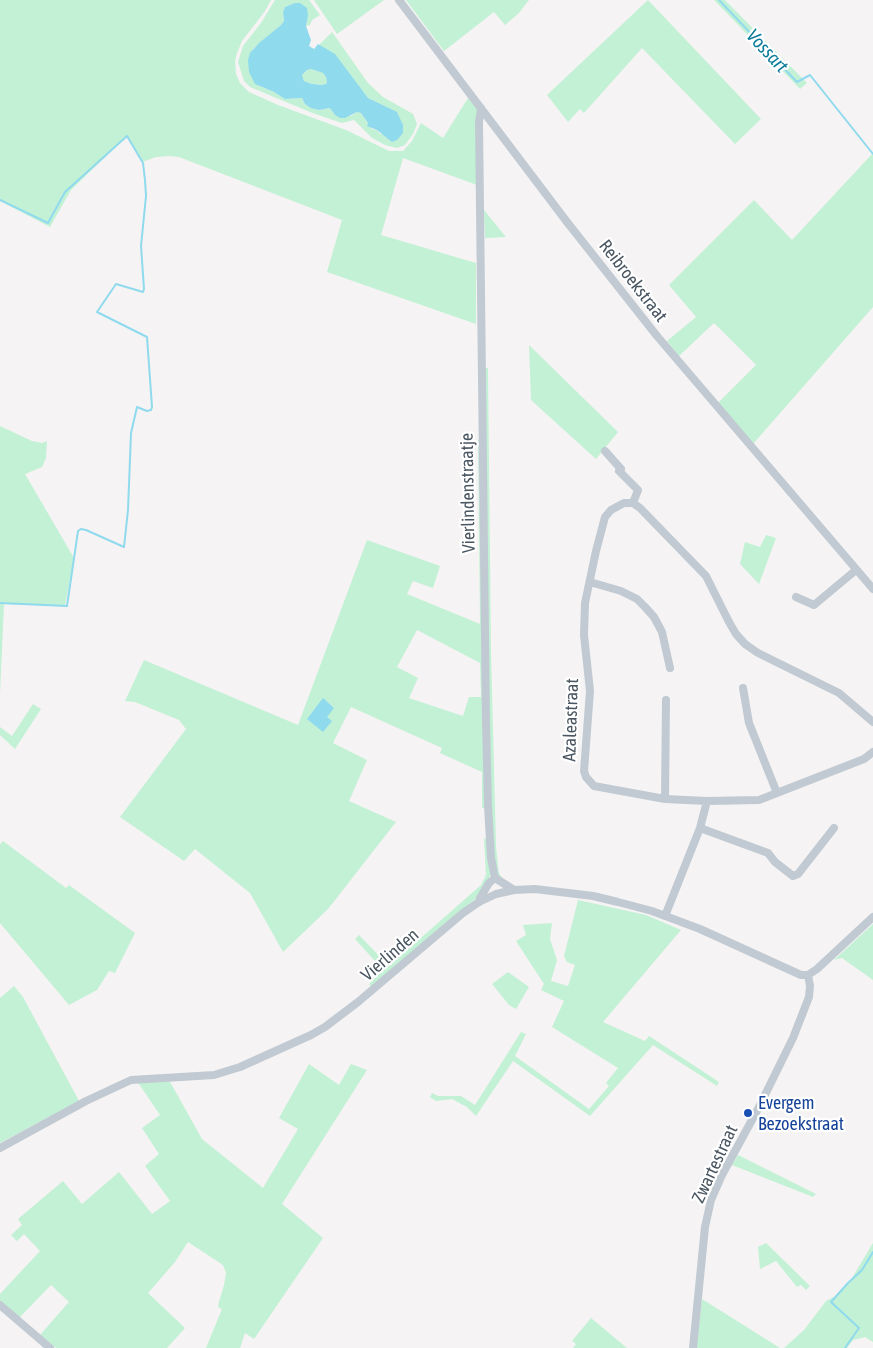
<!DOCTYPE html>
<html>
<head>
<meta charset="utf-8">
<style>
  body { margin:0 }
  canvas { display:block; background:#f5f3f3 }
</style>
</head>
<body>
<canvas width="873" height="1348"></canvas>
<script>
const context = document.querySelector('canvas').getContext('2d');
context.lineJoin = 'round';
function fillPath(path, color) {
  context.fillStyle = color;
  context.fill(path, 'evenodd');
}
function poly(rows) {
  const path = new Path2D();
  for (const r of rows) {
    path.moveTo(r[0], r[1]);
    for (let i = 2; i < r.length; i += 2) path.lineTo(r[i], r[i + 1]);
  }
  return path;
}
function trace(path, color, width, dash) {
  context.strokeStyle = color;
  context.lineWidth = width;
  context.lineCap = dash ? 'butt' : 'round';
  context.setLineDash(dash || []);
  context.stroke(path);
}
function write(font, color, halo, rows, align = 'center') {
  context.font = font + ' "Asap Condensed",sans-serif';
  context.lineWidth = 4.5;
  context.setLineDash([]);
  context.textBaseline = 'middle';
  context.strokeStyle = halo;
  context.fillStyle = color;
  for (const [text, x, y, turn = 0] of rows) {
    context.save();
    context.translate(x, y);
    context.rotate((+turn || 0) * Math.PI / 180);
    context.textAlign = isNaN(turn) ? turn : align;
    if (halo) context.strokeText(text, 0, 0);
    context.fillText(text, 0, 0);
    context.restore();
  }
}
fillPath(poly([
  [0,0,271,0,265,11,242,41,237,53,235,61,236,74,240,83,249,92,278,105,346,130,389,151,403,151,412,141,421,123,443,138,468,98,477,109,477,185,403,158,381,235,476,263,476,324,327,272,342,220,179,157,169,156,156,157,142,162,127,136,71,190,50,227,0,201],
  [275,0,309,0,320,15,312,20,310,25,306,26,308,16,300,3,295,3,285,7,283,12,284,21,281,25,253,49,259,86,274,92,285,99,302,98,305,104,319,110,331,108,335,115,351,116,357,112,361,113,372,129,377,130,381,135,386,107,368,98,352,78,319,45,332,32,368,83,383,97,413,114,417,124,413,134,405,145,397,148,385,145,372,138,354,120,342,123,315,114,250,87,244,81,238,62,243,46,261,23],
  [314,0,384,0,337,34],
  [406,0,529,0,519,13,505,25,494,12,444,51],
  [648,0,761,119,735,144,642,48,584,113,580,109,568,122,547,95],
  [714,0,725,0,807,83,800,89],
  [311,69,323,73,326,77,327,83,323,85,312,84,304,81,302,75,307,70],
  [873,153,873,307,753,444,718,403,756,365,714,323,679,356,667,341,696,317,669,285,754,200,792,240],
  [484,210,506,237,485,238],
  [529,345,618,432,596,459,531,400],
  [484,368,488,368,491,652,496,846,498,866,499,873,503,879,497,876,494,864,490,807,482,808,482,772,440,753,442,748,351,707,333,743,367,760,349,801,396,822,328,909,283,952,250,893,195,849,184,861,120,817,186,729,179,720,135,702,125,701,144,660,298,725,367,540,440,566,433,588,413,581,407,594,480,624,478,440,486,439],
  [417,630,480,663,481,697,469,697,463,716,409,698,418,678,397,667],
  [0,426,32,441,42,443,47,441,46,458,42,467,25,474,74,558,65,606,4,604,0,694],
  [766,535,776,538,759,584,740,564,745,542,760,547],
  [33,704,41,709,15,749,0,735,0,727,12,736],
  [484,838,488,840,491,871,488,883,480,895,372,988,369,984,383,970,355,939,359,935,389,966,481,885,486,875],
  [3,841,66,888,69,885,135,933,115,973,109,971,97,990,69,1005,0,923,0,844],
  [578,900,646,915,681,930,603,1022,645,1041,649,1036,719,1082,717,1086,653,1045,590,1116,513,1061,476,1116,467,1107,452,1099,436,1101,430,1097,432,1093,438,1096,461,1096,475,1105,521,1032,526,1034,515,1056,589,1109,609,1086,606,1083,618,1068,552,1027,564,1001,541,990,544,984,516,941,526,935,523,925,552,923,550,939,557,960,551,981,568,986,575,965,567,962,564,956],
  [873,924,873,980,842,958,834,960],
  [508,972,529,987,516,1009,509,1005,492,984],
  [14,986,23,997,79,1101,0,1143,0,998],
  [309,1064,339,1085,351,1064,367,1070,282,1204,323,1238,254,1339,245,1333,240,1348,206,1348,222,1309,219,1308,218,1305,224,1285,226,1273,223,1265,188,1242,175,1262,148,1293,185,1328,167,1348,56,1348,40,1335,69,1302,51,1285,19,1318,0,1300,0,1294,40,1251,24,1234,17,1241,11,1235,22,1225,18,1219,63,1181,82,1204,119,1172,152,1214,170,1201,145,1166,159,1154,142,1128,160,1115,137,1081,169,1080,202,1139,263,1188,298,1129,279,1118],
  [738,1155,816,1194,813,1197,732,1165],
  [766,1243,810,1286,806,1290,801,1285,797,1287,776,1261,760,1269,758,1247],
  [873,1243,873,1342,865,1337,853,1340,847,1348,784,1348,804,1330,826,1301,837,1295,852,1278],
  [702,1299,780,1348,696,1348],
  [591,1318,627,1348,573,1348,576,1344,572,1341]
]), '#c3f1d5');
fillPath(poly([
  [295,3,300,3,307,8,308,16,306,26,311,40,309,46,314,49,318,44,335,54,368,98,397,112,403,125,403,133,397,140,392,142,377,130,367,126,368,123,361,113,357,112,345,118,340,118,335,115,330,108,319,110,311,108,305,104,302,98,285,99,274,92,255,84,249,72,248,60,250,53,259,43,281,25,284,21,283,12,285,7],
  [311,69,323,73,326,77,327,83,323,85,312,84,304,81,302,75,307,70],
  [323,698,334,708,327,717,332,721,323,732,307,719]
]), '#90daee');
trace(poly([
  [719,0,797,82,810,75,873,154],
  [0,200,48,223,65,192,127,136,143,163,145,180,146,196,141,246,144,289,143,292,116,284,97,312,147,337,152,407,151,410,147,411,137,407,131,433,128,510,124,547,86,530,81,529,78,531,67,606,0,603],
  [845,1348,859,1328,831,1302,848,1283,862,1270,873,1252]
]), '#90daee', 2);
trace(poly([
  [399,0,567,222,657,336,873,589],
  [481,108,479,122,486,721,488,806,491,858,495,878],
  [605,451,621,469,619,471,638,490,633,503],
  [590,582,621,591,637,599,645,607,654,617,662,632,670,668],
  [796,597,814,605,856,570],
  [743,688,749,723,777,793],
  [873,722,839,693,758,653,745,644,736,634,729,622,706,576,640,508,633,503,624,503,611,510,605,517,596,551,585,603,584,635,590,691,584,771,586,777,594,786,665,799,707,801,759,800,864,759,873,752],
  [665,799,666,700],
  [700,828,768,853,775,862,793,876,798,874,834,828],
  [495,878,514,890],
  [479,902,480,898,489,883,495,878],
  [665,916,700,828,707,801],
  [0,1148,86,1101,131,1080,214,1075,240,1067,311,1035,325,1027,358,1002,463,913,479,902,496,894,514,890,535,889,593,896,618,902,652,911,700,929,801,975,808,975,817,969,873,917],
  [0,1305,50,1348],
  [693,1348,705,1227,711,1200,722,1175,759,1107,793,1038,809,997,810,986,808,975]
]), '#c1cad2', 8);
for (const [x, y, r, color] of [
  [748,1113,5,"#1a4fb4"]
]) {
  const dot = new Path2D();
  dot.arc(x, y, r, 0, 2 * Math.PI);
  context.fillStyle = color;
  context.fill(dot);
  trace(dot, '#fff', 2);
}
write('18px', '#4a5661', '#fff', [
  ["Reibroekstraat",633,281,52],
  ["Vierlindenstraatje",468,493,-91],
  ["Azaleastraat",571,720,-88],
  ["Vierlinden",390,955,-41],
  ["Zwartestraat",715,1164,-65]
]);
write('18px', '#164399', '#fff', [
  ["Evergem",758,1103],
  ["Bezoekstraat",758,1124]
], 'left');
write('italic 19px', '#0c7c9b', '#fff', [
  ["Vossart",767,51,47]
]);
</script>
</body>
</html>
